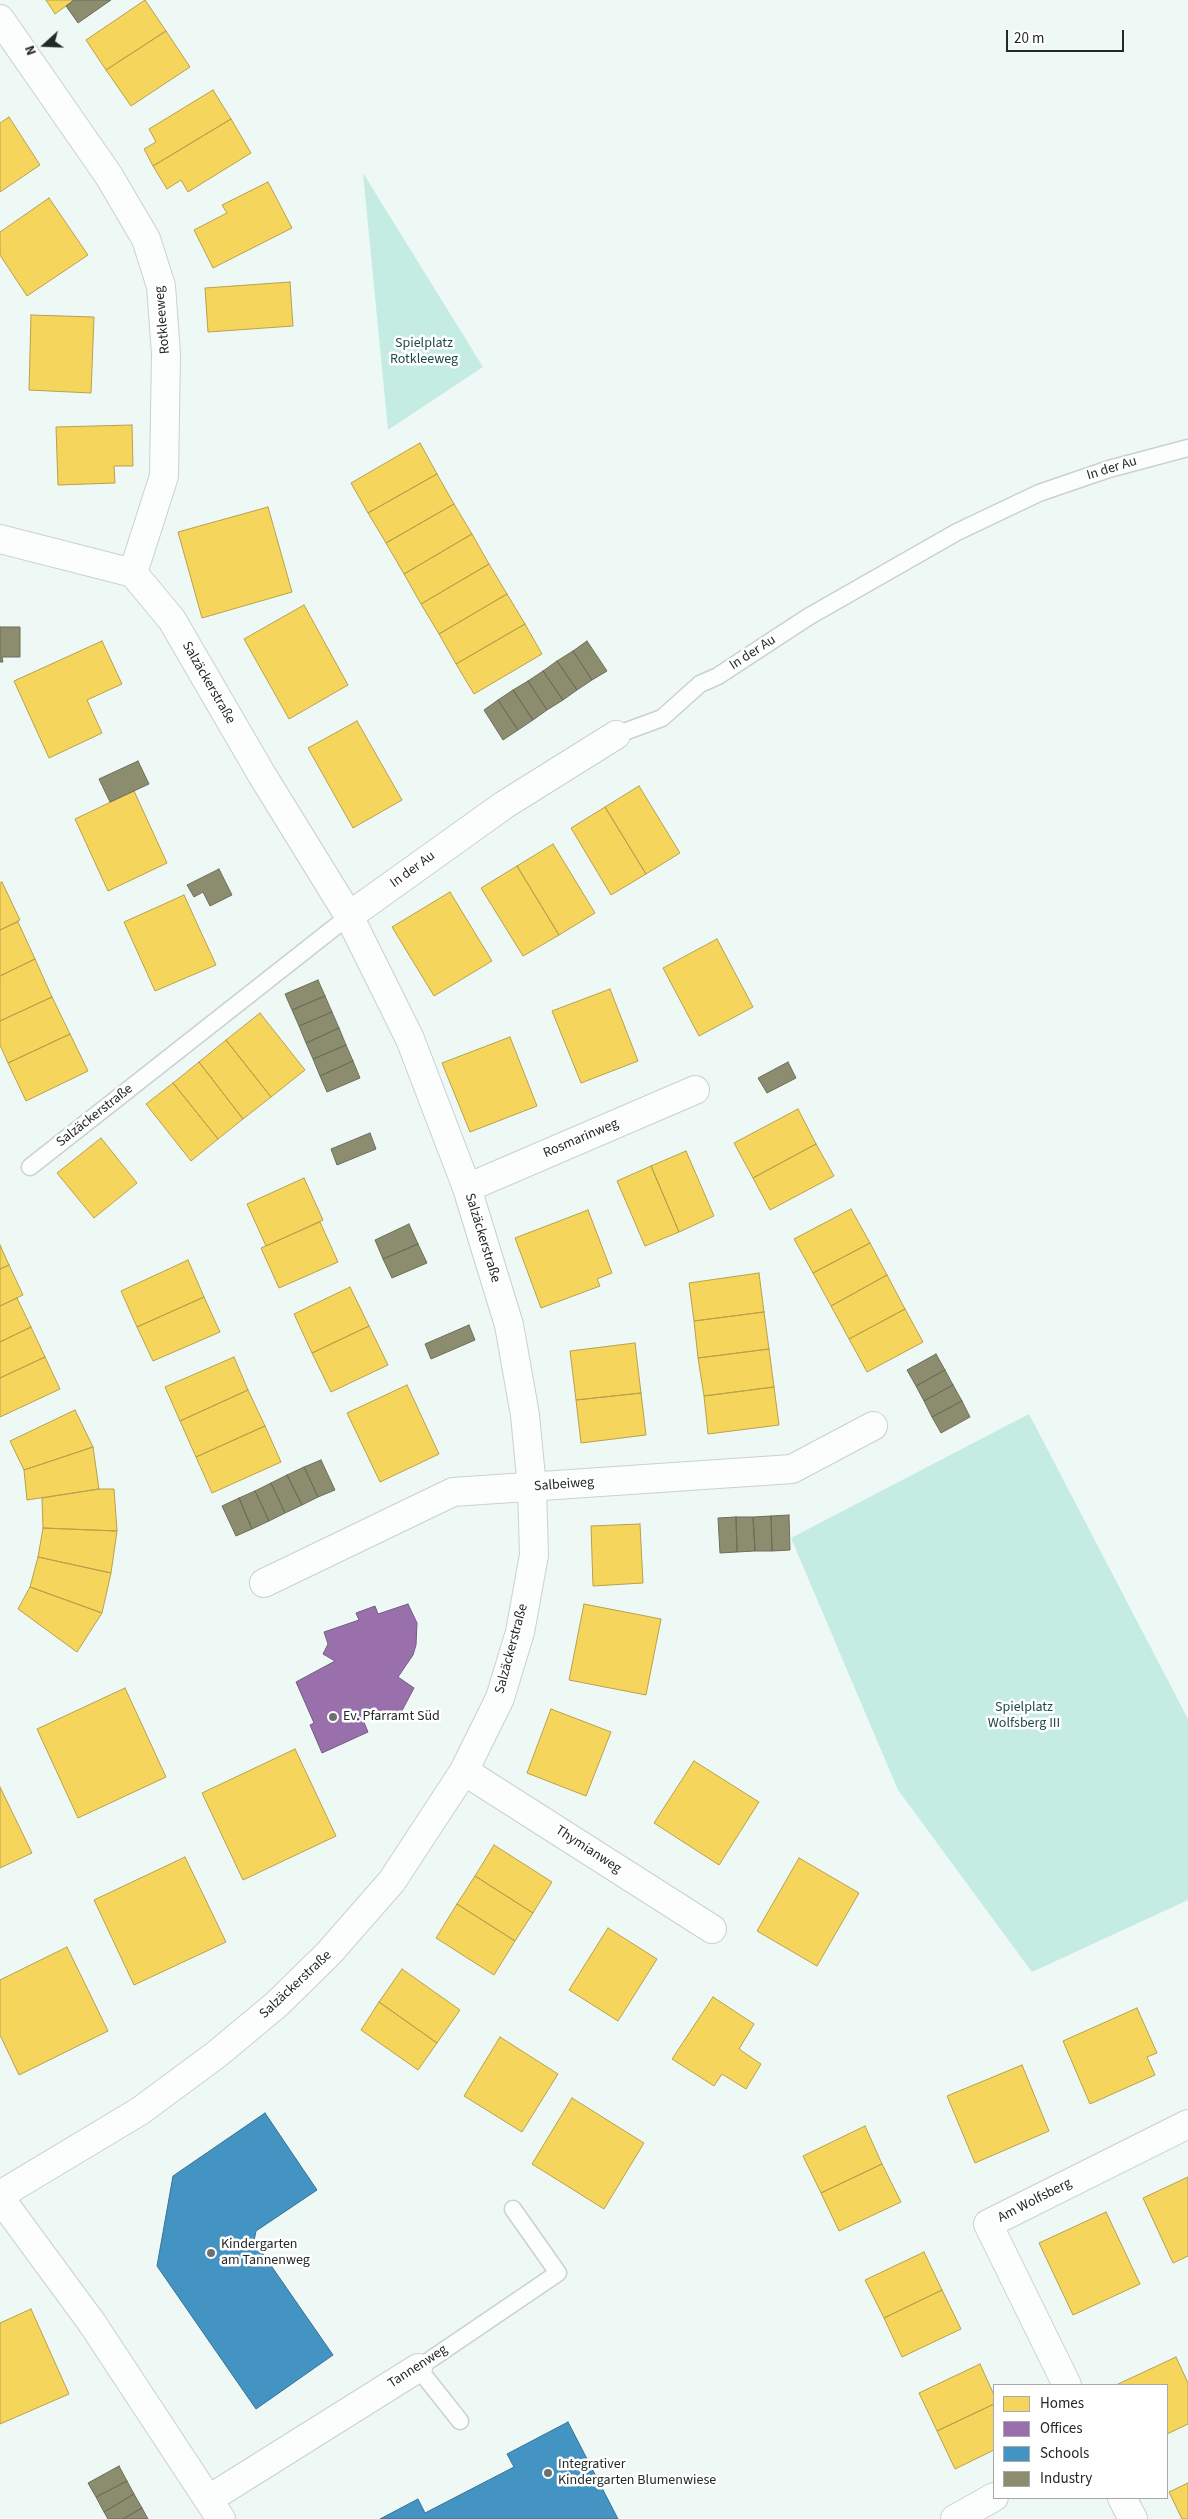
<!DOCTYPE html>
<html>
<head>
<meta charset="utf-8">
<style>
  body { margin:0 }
  #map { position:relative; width:1188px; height:2519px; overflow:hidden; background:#eef8f5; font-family:"Source Sans 3",sans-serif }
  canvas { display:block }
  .legend { position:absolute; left:993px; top:2384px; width:175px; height:115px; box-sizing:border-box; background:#fff; border:1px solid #a7a9a9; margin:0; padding:6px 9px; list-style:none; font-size:15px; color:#232927 }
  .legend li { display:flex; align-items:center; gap:10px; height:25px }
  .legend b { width:25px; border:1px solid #a7a9a9 }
  .north { position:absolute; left:20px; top:20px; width:50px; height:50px; -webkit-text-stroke:4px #fff; paint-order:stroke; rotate:250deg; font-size:14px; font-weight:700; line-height:20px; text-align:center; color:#232927 }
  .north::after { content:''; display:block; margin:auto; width:18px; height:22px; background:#232927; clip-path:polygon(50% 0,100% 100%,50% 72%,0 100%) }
  .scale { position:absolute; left:1006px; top:30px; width:118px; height:22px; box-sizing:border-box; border:2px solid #232927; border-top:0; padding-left:6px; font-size:15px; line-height:18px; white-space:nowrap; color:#232927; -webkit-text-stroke:4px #fff; paint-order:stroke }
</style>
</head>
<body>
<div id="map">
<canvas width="1188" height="2519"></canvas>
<ul class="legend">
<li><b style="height:14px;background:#f6d55c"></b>Homes</li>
<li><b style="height:14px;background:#9970ab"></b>Offices</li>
<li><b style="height:14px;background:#4393c3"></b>Schools</li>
<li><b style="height:14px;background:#8c8c6e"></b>Industry</li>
</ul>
<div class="north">N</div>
<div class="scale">20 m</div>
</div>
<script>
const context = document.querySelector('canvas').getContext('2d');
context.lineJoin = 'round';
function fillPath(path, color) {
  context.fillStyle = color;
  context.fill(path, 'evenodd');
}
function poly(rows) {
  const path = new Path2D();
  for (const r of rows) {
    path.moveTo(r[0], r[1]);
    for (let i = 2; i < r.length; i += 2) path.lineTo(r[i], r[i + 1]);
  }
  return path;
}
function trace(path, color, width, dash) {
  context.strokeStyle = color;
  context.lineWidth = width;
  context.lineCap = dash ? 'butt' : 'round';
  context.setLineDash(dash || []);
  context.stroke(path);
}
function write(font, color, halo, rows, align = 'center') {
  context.font = font + ' "Source Sans 3",sans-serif';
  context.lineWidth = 5;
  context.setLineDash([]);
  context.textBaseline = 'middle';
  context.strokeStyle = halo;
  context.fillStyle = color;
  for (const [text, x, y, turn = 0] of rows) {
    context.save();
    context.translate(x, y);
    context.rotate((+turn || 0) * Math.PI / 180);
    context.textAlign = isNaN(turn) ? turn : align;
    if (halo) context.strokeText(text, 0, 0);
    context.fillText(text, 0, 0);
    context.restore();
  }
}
fillPath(poly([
  [363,173,483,367,388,430],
  [1029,1414,1188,1719,1188,1900,1032,1972,898,1790,791,1538]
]), '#c5ece2');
const homes = poly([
  [46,0,74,0,55,14,46,0],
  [145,0,166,31,106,70,86,40,145,0],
  [166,31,190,67,131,106,106,70,166,31],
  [213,90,231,119,153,166,144,149,156,142,149,129,213,90],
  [9,117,40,165,0,192,0,123,9,117],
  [231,119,251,153,188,192,181,180,167,189,153,166,231,119],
  [268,182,292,228,213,268,194,230,227,213,222,205,268,182],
  [49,198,88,255,27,296,0,255,0,232,49,198],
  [290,282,293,326,208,332,205,288,290,282],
  [31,315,94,317,91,393,29,390,31,315],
  [132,425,133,466,114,466,115,483,58,485,56,427,132,425],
  [420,443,437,474,368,513,351,483,420,443],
  [437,474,454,504,386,543,368,513,437,474],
  [454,504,472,534,404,574,386,543,454,504],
  [268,507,292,592,202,618,178,532,268,507],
  [472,534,489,564,421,604,404,574,472,534],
  [489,564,507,594,439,634,421,604,489,564],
  [507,594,525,624,456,664,439,634,507,594],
  [304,605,348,685,289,719,244,639,304,605],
  [525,624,542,654,474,694,456,664,525,624],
  [102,641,122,684,87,700,102,733,49,758,14,681,102,641],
  [357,721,402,800,353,828,308,748,357,721],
  [639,786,680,853,646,874,605,807,639,786],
  [134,791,167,863,108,891,75,819,134,791],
  [605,807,646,874,611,895,571,828,605,807],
  [553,844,595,913,559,935,517,866,553,844],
  [517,866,559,935,523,956,481,888,517,866],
  [2,882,20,920,0,930,0,883,2,882],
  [450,892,492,961,434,996,392,927,450,892],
  [184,895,216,965,155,991,124,922,184,895],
  [18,922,35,959,0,976,0,930,18,922],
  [717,939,753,1007,699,1036,663,968,717,939],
  [35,959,52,997,0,1021,0,976,35,959],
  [610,989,638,1061,581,1083,552,1011,610,989],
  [52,997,70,1034,8,1063,0,1045,0,1021,52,997],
  [260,1013,305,1070,271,1097,226,1040,260,1013],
  [70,1034,88,1071,26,1101,8,1063,70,1034],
  [510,1037,537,1106,470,1132,442,1063,510,1037],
  [226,1040,271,1097,243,1119,199,1062,226,1040],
  [199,1062,243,1119,218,1139,173,1083,199,1062],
  [173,1083,218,1139,191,1161,146,1104,173,1083],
  [798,1109,816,1144,753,1178,734,1143,798,1109],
  [101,1138,137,1183,94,1218,57,1173,101,1138],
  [816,1144,834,1176,770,1210,753,1178,816,1144],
  [686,1151,714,1216,679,1232,651,1166,686,1151],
  [651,1166,679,1232,645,1246,617,1181,651,1166],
  [304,1178,323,1220,266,1246,247,1204,304,1178],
  [851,1209,870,1243,813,1273,794,1239,851,1209],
  [588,1210,612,1273,597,1279,600,1286,541,1308,515,1238,588,1210],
  [320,1222,338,1262,279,1288,261,1248,320,1222],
  [870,1243,887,1275,831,1306,813,1273,870,1243],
  [0,1245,9,1265,0,1269,0,1245],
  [188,1260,204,1297,137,1327,121,1291,188,1260],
  [9,1265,23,1295,0,1306,0,1269,9,1265],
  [759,1273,764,1312,694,1321,689,1283,759,1273],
  [887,1275,905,1309,849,1339,831,1306,887,1275],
  [350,1287,369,1326,312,1353,294,1314,350,1287],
  [204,1297,220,1332,153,1361,137,1327,204,1297],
  [17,1298,31,1327,0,1342,0,1306,17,1298],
  [905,1309,923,1342,867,1372,849,1339,905,1309],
  [764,1312,769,1349,698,1358,694,1321,764,1312],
  [369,1326,388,1365,331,1392,312,1353,369,1326],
  [31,1327,45,1357,0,1378,0,1342,31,1327],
  [635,1343,641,1393,576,1400,570,1351,635,1343],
  [769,1349,774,1387,704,1396,698,1358,769,1349],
  [45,1357,60,1389,0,1417,0,1378,45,1357],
  [234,1357,248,1390,180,1421,165,1387,234,1357],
  [407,1385,439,1454,380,1482,347,1413,407,1385],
  [774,1387,779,1425,708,1434,704,1396,774,1387],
  [248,1390,265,1426,196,1457,180,1421,248,1390],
  [641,1393,646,1435,581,1443,576,1400,641,1393],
  [75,1410,93,1447,24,1470,10,1441,75,1410],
  [265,1426,281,1462,212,1493,196,1457,265,1426],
  [93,1447,99,1489,27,1500,24,1470,93,1447],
  [99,1489,114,1489,117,1531,43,1528,42,1498,99,1489],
  [640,1524,643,1583,593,1586,591,1526,640,1524],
  [43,1528,117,1531,111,1573,38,1557,43,1528],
  [38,1557,111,1573,102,1613,30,1587,38,1557],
  [30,1587,102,1613,77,1652,18,1609,30,1587],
  [584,1604,661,1619,646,1695,569,1680,584,1604],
  [125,1688,166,1777,78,1818,37,1729,125,1688],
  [551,1709,611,1732,586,1796,527,1773,551,1709],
  [295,1749,336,1836,243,1880,202,1793,295,1749],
  [694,1761,759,1802,719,1865,654,1823,694,1761],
  [0,1787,32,1853,0,1868,0,1787],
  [494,1845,552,1882,533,1913,475,1876,494,1845],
  [185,1857,226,1942,134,1985,94,1900,185,1857],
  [799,1858,859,1893,817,1966,757,1931,799,1858],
  [475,1876,533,1913,515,1941,457,1904,475,1876],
  [457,1904,515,1941,494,1975,436,1938,457,1904],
  [608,1928,657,1959,618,2021,569,1990,608,1928],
  [67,1947,108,2031,19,2075,0,2035,0,1980,67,1947],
  [402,1969,460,2010,437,2043,379,2002,402,1969],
  [713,1997,754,2024,739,2049,761,2064,746,2089,722,2074,714,2086,672,2059,713,1997],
  [379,2002,437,2043,418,2070,361,2030,379,2002],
  [1137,2008,1157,2053,1147,2057,1155,2075,1090,2104,1063,2041,1137,2008],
  [500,2037,558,2074,522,2132,464,2096,500,2037],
  [1022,2065,1049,2131,975,2163,947,2096,1022,2065],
  [572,2098,644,2143,604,2209,532,2164,572,2098],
  [865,2126,882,2164,821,2193,803,2156,865,2126],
  [882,2164,901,2202,839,2231,821,2193,882,2164],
  [1188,2177,1188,2256,1173,2263,1143,2198,1188,2177],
  [1106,2212,1140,2284,1073,2315,1039,2243,1106,2212],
  [924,2252,942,2290,884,2318,865,2280,924,2252],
  [942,2290,961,2329,902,2357,884,2318,942,2290],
  [31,2309,69,2394,0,2424,0,2323,31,2309],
  [1176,2357,1188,2383,1188,2424,1167,2434,1167,2385,1116,2385,1176,2357],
  [980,2364,994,2395,994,2404,937,2431,919,2393,980,2364],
  [994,2404,994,2450,955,2469,937,2431,994,2404],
  [1188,2483,1188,2519,1182,2519,1169,2492,1188,2483]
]);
fillPath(homes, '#f6d55c');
trace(homes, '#b7a14c', 1);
const offices = poly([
  [408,1604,417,1623,416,1645,413,1655,398,1677,414,1688,397,1720,380,1710,363,1720,368,1732,322,1753,310,1725,314,1723,296,1682,335,1661,323,1654,328,1644,324,1632,359,1620,356,1613,375,1606,378,1614,408,1604]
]);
fillPath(offices, '#9970ab');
trace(offices, '#765b83', 1);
const schools = poly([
  [265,2113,317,2190,256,2231,254,2241,333,2355,256,2409,157,2266,173,2176,265,2113],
  [568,2422,618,2519,380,2519,418,2499,425,2513,514,2467,507,2454,568,2422]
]);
fillPath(schools, '#4393c3');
trace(schools, '#397394', 1);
const industry = poly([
  [74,0,111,0,78,23,66,6,74,0],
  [0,627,20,627,20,657,2,657,3,662,0,662,0,627],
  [587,641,607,671,592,680,573,651,587,641],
  [573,651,592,680,577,690,557,661,573,651],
  [557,661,577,690,563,700,543,671,557,661],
  [543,671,563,700,547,710,528,681,543,671],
  [528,681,547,710,533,720,513,690,528,681],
  [513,690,533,720,518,730,498,700,513,690],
  [498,700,518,730,503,740,484,710,498,700],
  [138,761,149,784,110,802,99,779,138,761],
  [219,869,232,895,210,906,203,892,194,897,187,885,219,869],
  [318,980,325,996,292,1010,285,994,318,980],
  [325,996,332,1012,299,1026,292,1010,325,996],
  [332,1012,339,1028,306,1043,299,1026,332,1012],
  [339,1028,346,1045,313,1059,306,1043,339,1028],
  [346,1045,353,1061,320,1076,313,1059,346,1045],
  [353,1061,360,1078,327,1092,320,1076,353,1061],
  [788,1062,796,1078,767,1093,758,1078,788,1062],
  [370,1133,376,1149,337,1165,331,1149,370,1133],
  [409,1224,418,1244,383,1259,375,1240,409,1224],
  [418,1244,427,1263,392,1278,383,1259,418,1244],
  [469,1325,475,1340,431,1359,425,1344,469,1325],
  [936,1354,945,1370,916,1386,907,1370,936,1354],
  [945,1370,953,1385,924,1401,916,1386,945,1370],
  [953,1385,962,1401,932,1417,924,1401,953,1385],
  [962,1401,970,1417,941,1433,932,1417,962,1401],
  [321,1460,335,1490,318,1497,304,1467,321,1460],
  [304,1467,318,1497,302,1505,287,1475,304,1467],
  [287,1475,302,1505,285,1513,271,1483,287,1475],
  [271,1483,285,1513,269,1521,255,1491,271,1483],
  [255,1491,269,1521,252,1529,239,1498,255,1491],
  [239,1498,252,1529,236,1536,222,1506,239,1498],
  [789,1515,790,1550,772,1551,771,1516,789,1515],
  [771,1516,772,1551,755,1551,753,1517,771,1516],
  [736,1517,753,1517,755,1551,737,1552,736,1517],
  [736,1517,737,1552,720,1553,718,1518,736,1517],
  [119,2466,127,2481,96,2497,88,2483,119,2466],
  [127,2481,134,2494,104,2512,96,2497,127,2481],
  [134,2494,142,2508,123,2519,108,2519,104,2512,134,2494],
  [142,2508,148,2519,123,2519,142,2508]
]);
fillPath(industry, '#8c8c6e');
trace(industry, '#6c6e59', 1);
const lane = poly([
  [616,735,662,718,700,684,718,676,808,617,957,532,1039,493,1109,469,1188,448],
  [30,1167,349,916],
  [460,2421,418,2368,558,2273,513,2209]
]);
const street = poly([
  [0,19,109,176,146,239,161,286,166,354,164,476,133,573],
  [0,539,133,573,172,620,262,775,349,916,410,1039,467,1188,509,1325,525,1415,532,1488,534,1555,520,1632,500,1698,464,1771,392,1881,329,1953,277,2004,217,2054,140,2111,0,2195],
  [349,916,504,805,616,735],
  [467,1188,695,1090],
  [264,1583,453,1492,792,1469,873,1426],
  [464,1771,712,1929],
  [0,2198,92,2323,221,2519],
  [1067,2385,988,2224,1188,2124],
  [1122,2498,1133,2519],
  [209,2499,418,2368],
  [955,2519,994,2497]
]);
trace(lane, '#cad1cf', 19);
trace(street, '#cad1cf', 30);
trace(lane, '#fcfefe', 16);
trace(street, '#fcfefe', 28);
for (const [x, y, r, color] of [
  [333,1717,5,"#6a716f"],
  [211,2253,5,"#6a716f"],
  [548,2473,5,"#6a716f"]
]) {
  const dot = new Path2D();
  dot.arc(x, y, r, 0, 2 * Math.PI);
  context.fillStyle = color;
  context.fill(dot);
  trace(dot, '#fff', 2);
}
write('14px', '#232927', '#fff', [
  ["Rotkleeweg",163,320,-95],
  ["In der Au",1112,469,-17],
  ["In der Au",753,653,-33],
  ["Salzäckerstraße",208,683,60],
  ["In der Au",413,870,-36],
  ["Salzäckerstraße",95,1116,-38],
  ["Rosmarinweg",581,1139,-23],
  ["Salzäckerstraße",482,1238,73],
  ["Salbeiweg",564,1485,-4],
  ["Salzäckerstraße",512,1649,-75],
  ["Thymianweg",588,1850,33],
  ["Salzäckerstraße",296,1985,-43],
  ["Am Wolfsberg",1035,2201,-27],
  ["Tannenweg",418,2367,-33]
]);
write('14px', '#1c4b42', '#fff', [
  ["Spielplatz",424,344],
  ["Rotkleeweg",424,360],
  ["Spielplatz",1024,1708],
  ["Wolfsberg III",1024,1724]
]);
write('14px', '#232927', '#fff', [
  ["Ev. Pfarramt Süd",343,1717],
  ["Kindergarten",221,2245],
  ["am Tannenweg",221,2261],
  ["Integrativer",558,2465],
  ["Kindergarten Blumenwiese",558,2481]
], 'left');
</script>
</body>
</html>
